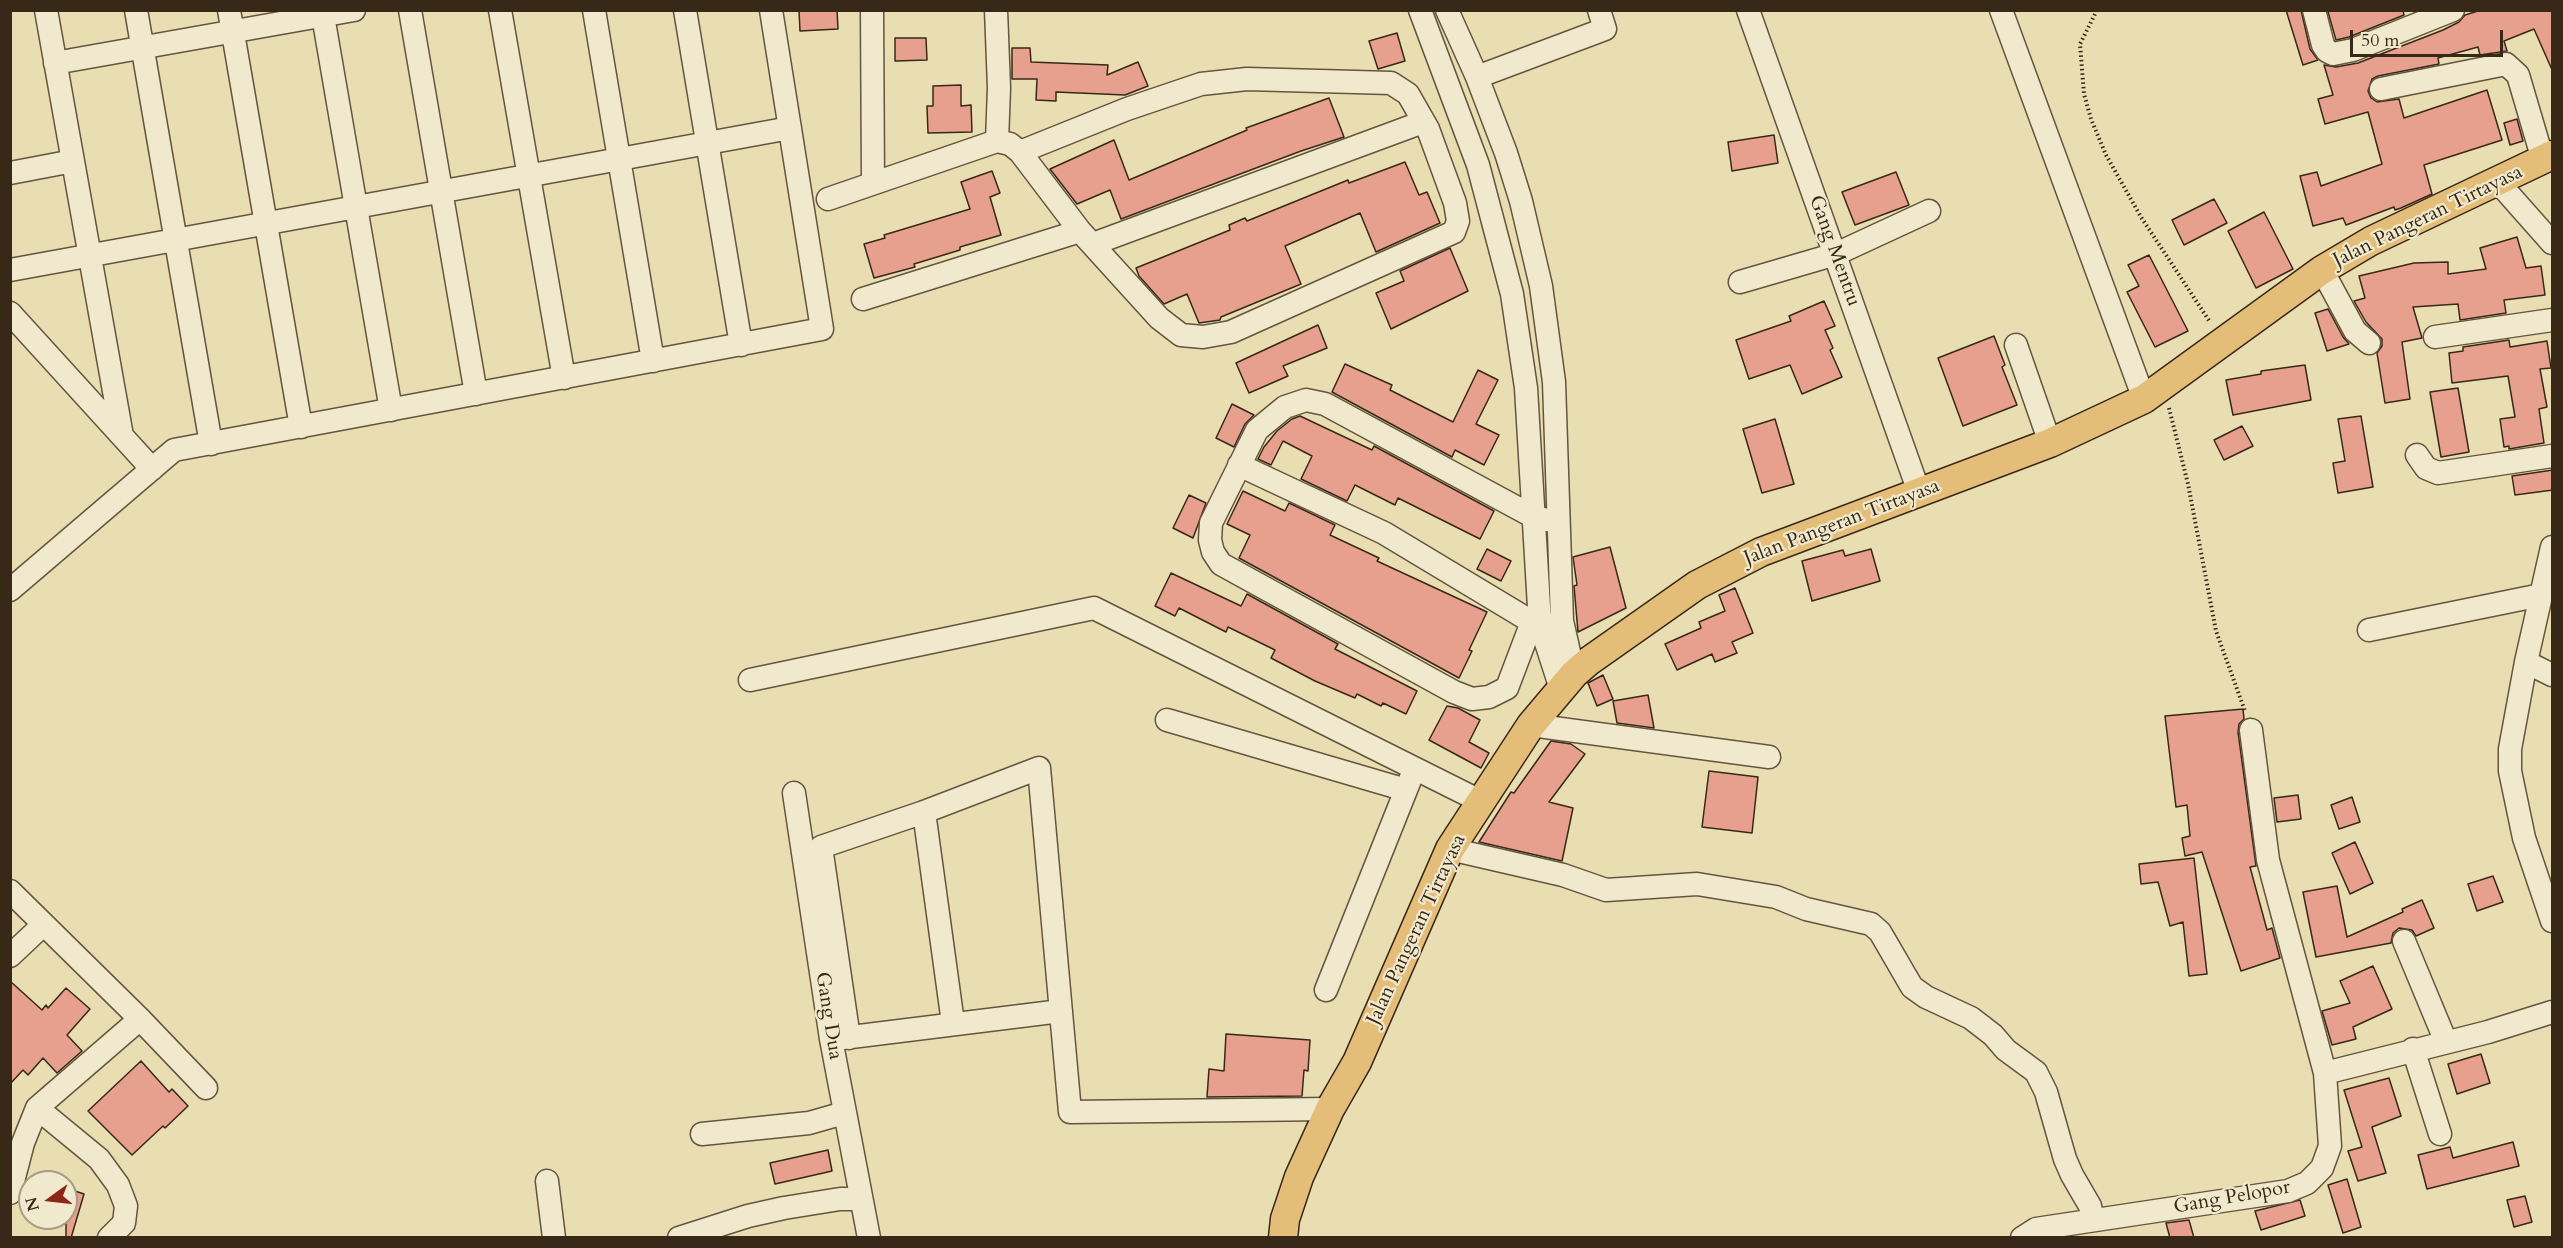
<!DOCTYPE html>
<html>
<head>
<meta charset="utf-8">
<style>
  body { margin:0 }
  #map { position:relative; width:2563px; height:1248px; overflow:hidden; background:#e9ddb2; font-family:Cardo,serif }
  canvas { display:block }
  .frame { position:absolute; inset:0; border:12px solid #382817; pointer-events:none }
  .north { position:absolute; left:18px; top:1170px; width:60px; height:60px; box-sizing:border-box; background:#f1e9cd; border:2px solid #a79c84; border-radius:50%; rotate:255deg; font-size:16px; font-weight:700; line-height:24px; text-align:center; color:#382817 }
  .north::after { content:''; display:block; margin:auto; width:21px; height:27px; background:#8f2418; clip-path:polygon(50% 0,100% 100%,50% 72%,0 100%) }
  .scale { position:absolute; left:2350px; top:30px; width:153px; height:27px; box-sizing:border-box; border:3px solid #382817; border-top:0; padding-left:8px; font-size:18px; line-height:21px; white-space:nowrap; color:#382817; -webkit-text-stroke:4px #f1e9cd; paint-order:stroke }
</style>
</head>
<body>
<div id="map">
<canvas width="2563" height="1248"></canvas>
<div class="frame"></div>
<div class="north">N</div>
<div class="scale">50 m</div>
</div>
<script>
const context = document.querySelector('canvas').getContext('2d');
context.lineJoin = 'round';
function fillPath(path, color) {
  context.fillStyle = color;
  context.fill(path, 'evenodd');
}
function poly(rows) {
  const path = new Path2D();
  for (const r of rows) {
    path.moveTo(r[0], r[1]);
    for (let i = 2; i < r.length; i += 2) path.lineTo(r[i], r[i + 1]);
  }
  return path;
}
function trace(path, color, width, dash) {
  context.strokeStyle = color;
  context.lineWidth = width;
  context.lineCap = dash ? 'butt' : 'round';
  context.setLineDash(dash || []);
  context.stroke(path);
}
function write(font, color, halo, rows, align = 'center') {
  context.font = font + ' Cardo,serif';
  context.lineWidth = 4.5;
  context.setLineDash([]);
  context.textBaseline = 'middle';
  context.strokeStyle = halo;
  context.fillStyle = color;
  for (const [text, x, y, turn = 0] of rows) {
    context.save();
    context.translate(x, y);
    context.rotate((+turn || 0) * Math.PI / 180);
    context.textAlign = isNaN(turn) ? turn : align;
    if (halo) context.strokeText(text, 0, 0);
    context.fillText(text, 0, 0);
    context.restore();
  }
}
const building = poly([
  [799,10,837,10,838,29,800,31,799,10],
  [2286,10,2301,10,2310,49,2318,60,2303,65,2286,10],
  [2333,10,2403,10,2404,15,2349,37,2336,40,2328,12,2333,10],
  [2481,10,2553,10,2553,72,2534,29,2504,41,2507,51,2480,55,2478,47,2438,58,2439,64,2378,76,2372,79,2368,91,2371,98,2377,102,2399,99,2404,118,2487,90,2502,140,2424,165,2432,194,2401,208,2395,210,2394,207,2346,225,2343,218,2313,226,2300,176,2317,172,2321,186,2382,164,2368,112,2325,124,2318,99,2333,95,2324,65,2336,67,2358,63,2443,30,2459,22,2465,15,2481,10],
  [1397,33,1405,61,1378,69,1369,41,1397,33],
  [895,38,926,38,927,60,895,61,895,38],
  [1012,48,1030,48,1031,62,1108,65,1107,75,1138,62,1148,86,1125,95,1056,92,1056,101,1036,100,1037,79,1012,79,1012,48],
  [961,85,961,106,971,105,972,132,928,133,927,106,933,106,933,86,961,85],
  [1329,98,1344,137,1301,151,1121,219,1110,190,1077,204,1050,169,1114,140,1129,180,1247,130,1246,128,1329,98],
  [2517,119,2523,141,2510,145,2504,123,2517,119],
  [1774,135,1778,163,1732,171,1728,142,1774,135],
  [1405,162,1419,195,1427,192,1440,223,1376,252,1360,213,1285,246,1301,284,1221,317,1220,320,1199,323,1187,294,1164,304,1139,276,1136,268,1230,230,1229,225,1245,218,1247,221,1348,180,1349,183,1405,162],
  [992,171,1000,193,990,197,1001,235,960,247,960,250,914,264,915,267,874,278,864,244,885,238,884,235,970,209,961,182,992,171],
  [1896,172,1909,205,1855,225,1842,192,1896,172],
  [2214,199,2227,223,2184,245,2172,220,2214,199],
  [2264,212,2293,269,2256,288,2228,231,2264,212],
  [2517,237,2526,268,2541,266,2545,295,2504,300,2506,313,2460,320,2458,304,2413,307,2422,338,2402,342,2410,399,2385,403,2377,353,2382,346,2382,339,2366,322,2354,301,2365,298,2359,276,2414,263,2448,262,2448,274,2486,269,2480,248,2517,237],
  [1450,248,1468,291,1391,329,1376,293,1404,281,1400,271,1450,248],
  [2149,255,2188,331,2155,347,2127,292,2139,286,2128,265,2149,255],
  [1824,301,1835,326,1825,330,1833,348,1830,350,1842,377,1802,394,1790,365,1749,379,1736,340,1791,321,1789,316,1824,301],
  [2328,309,2343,337,2349,344,2327,351,2315,313,2328,309],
  [1318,325,1327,348,1283,366,1288,376,1249,393,1236,363,1318,325],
  [1994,336,2005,365,2002,367,2017,405,1963,426,1938,358,1994,336],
  [2509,340,2510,347,2547,341,2551,368,2540,369,2547,407,2539,409,2544,443,2509,449,2509,446,2504,447,2500,419,2515,417,2508,376,2452,383,2449,353,2463,351,2463,347,2509,340],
  [1345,364,1392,385,1390,390,1453,422,1478,370,1498,380,1476,424,1499,435,1484,465,1455,450,1452,457,1332,392,1345,364],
  [2305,365,2311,400,2233,415,2226,380,2261,374,2261,371,2305,365],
  [2458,388,2469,452,2441,457,2430,392,2458,388],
  [1232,404,1254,415,1245,424,1234,447,1216,438,1232,404],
  [1300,416,1372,450,1374,446,1494,511,1480,539,1398,498,1395,505,1355,485,1347,501,1301,479,1312,456,1283,441,1271,465,1258,459,1264,447,1277,431,1292,419,1300,416],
  [2361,416,2373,487,2338,493,2333,463,2345,461,2338,419,2361,416],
  [1775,419,1794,484,1762,493,1743,429,1775,419],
  [2242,426,2253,446,2224,460,2214,440,2242,426],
  [2553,470,2553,490,2515,495,2512,476,2553,470],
  [1243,491,1285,511,1289,503,1335,525,1330,535,1379,558,1377,561,1487,612,1469,650,1472,651,1459,678,1239,558,1250,535,1227,524,1243,491],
  [1189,495,1206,503,1193,538,1173,528,1189,495],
  [1610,547,1626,608,1578,632,1574,586,1577,585,1573,557,1610,547],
  [1487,549,1511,561,1501,581,1477,569,1487,549],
  [1871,549,1880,581,1812,601,1802,561,1843,550,1845,556,1871,549],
  [1171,573,1241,606,1247,594,1338,644,1335,649,1417,691,1406,714,1383,703,1381,706,1357,694,1355,698,1315,681,1271,658,1275,650,1228,627,1226,632,1179,608,1175,616,1155,606,1171,573],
  [1735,588,1753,633,1732,642,1737,653,1715,662,1712,654,1677,670,1665,644,1701,628,1699,622,1725,611,1719,595,1735,588],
  [1603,675,1613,699,1597,706,1588,683,1603,675],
  [1648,695,1654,728,1617,723,1613,701,1648,695],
  [1447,706,1458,708,1480,720,1469,742,1489,753,1481,768,1429,740,1447,706],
  [2243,709,2244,719,2239,724,2238,732,2256,866,2250,867,2267,930,2272,928,2280,958,2241,971,2202,852,2185,856,2182,838,2190,836,2187,805,2176,807,2165,716,2243,709],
  [1551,741,1571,744,1585,754,1549,802,1573,808,1562,861,1479,842,1511,792,1514,793,1551,741],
  [1709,771,1758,777,1752,833,1702,827,1709,771],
  [2298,795,2301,819,2277,822,2274,798,2298,795],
  [2352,797,2360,822,2339,829,2331,805,2352,797],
  [2355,842,2373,883,2350,894,2332,853,2355,842],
  [2194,858,2207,974,2189,976,2183,922,2170,926,2158,882,2141,884,2139,864,2194,858],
  [2493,876,2503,902,2477,911,2468,884,2493,876],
  [2337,886,2347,937,2403,912,2402,909,2422,900,2434,928,2416,936,2412,930,2399,928,2393,933,2391,943,2316,957,2303,892,2337,886],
  [2373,966,2392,1009,2353,1027,2356,1039,2332,1045,2322,1011,2350,1003,2340,981,2373,966],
  [10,981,42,1010,46,1005,48,1008,66,988,90,1009,67,1035,82,1051,57,1073,43,1058,28,1075,23,1070,10,1084,10,981],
  [1226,1034,1310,1040,1308,1071,1304,1070,1302,1096,1207,1097,1209,1069,1224,1071,1226,1034],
  [2481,1054,2490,1083,2457,1094,2448,1064,2481,1054],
  [141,1061,169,1092,172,1089,188,1106,165,1128,163,1126,132,1155,88,1111,141,1061],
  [2389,1078,2401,1116,2372,1127,2386,1173,2358,1181,2348,1151,2362,1147,2344,1090,2389,1078],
  [2513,1142,2519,1166,2427,1189,2418,1155,2450,1147,2453,1158,2513,1142],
  [828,1150,832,1171,775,1184,770,1163,828,1150],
  [2347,1179,2361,1227,2343,1233,2328,1185,2347,1179],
  [66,1188,84,1194,71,1238,66,1238,66,1188],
  [2525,1196,2532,1222,2514,1227,2507,1200,2525,1196],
  [2300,1200,2305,1216,2261,1230,2255,1211,2300,1200],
  [2189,1220,2194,1238,2170,1238,2166,1223,2189,1220]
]);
fillPath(building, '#e7a08e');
trace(building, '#382817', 1.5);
const minor = poly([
  [46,10,122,436],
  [136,10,211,444],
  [229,10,301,427],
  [322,10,391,410],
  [410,10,476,394],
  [500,10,564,378],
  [594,10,653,361],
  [685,10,741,345],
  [872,10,873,183],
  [996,10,999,88,997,141,1010,144,1020,152,1080,231,1159,318,1181,335,1203,337,1231,332,1454,232,1458,221,1455,203,1428,129,1408,94,1391,83,1247,79,1201,84,1127,109,1020,152],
  [1420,10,1478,165,1512,294,1526,388,1540,624,1561,689],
  [1447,10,1477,77,1506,153,1521,201,1541,286,1554,382,1562,621,1574,674],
  [1748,10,1919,492],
  [2001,10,2144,399],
  [2314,10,2323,45,2327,51,2333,54,2353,50,2453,10],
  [55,63,354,10],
  [1477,77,1605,29,1599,10],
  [2381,89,2506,64,2518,75,2543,160],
  [10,173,73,161],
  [2498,182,2552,243],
  [828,199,997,141],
  [1093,244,1423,122],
  [10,270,790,128],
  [2322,270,2355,331,2369,343],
  [1740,282,1836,254,1929,211],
  [863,299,1080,231],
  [10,313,152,469],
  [2435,337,2552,320],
  [2016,345,2050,443],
  [2417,455,2426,468,2438,473,2552,456],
  [1239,465,1384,533,1532,622,1545,623],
  [2552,547,2526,662,2510,749,2510,771,2524,838,2552,921],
  [10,590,174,450,822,329,771,10],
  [1532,622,1507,688,1489,697,1472,699,1454,692,1221,564,1213,552,1210,540,1211,523,1257,430,1285,407,1306,400,1325,404,1534,517,1557,522],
  [2369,630,2541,595],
  [2526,662,2552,675],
  [750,680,1094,608,1480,801],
  [1167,720,1406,790],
  [1531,725,1769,757],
  [2251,730,2268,860,2325,1073],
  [794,793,831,1039,869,1238],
  [924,812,953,1023],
  [1450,849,1563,875,1606,890,1697,884,1776,897,1806,909,1871,924,1880,932,1912,987,1926,997,1971,1018,1993,1035,2006,1050,2036,1072,2046,1092,2065,1159,2072,1175,2090,1206,2093,1220],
  [10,891,140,1019,206,1088],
  [2404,941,2446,1042],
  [10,956,43,925],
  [1326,990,1412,775],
  [849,1038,821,847,924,812,1039,768,1070,1112,1330,1109],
  [835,1039,1061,1011],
  [2413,1049,2440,1134],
  [37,1108,99,1159,118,1185,126,1206,124,1223,109,1238],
  [702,1134,809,1123,844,1113],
  [547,1181,554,1238],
  [10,1193,23,1143,37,1108,140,1019],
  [679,1238,748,1216,784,1208,840,1199,861,1199],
  [2022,1238,2036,1229,2288,1191,2307,1183,2322,1168,2330,1146,2325,1073,2488,1032,2552,1012]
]);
const major = poly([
  [1283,1238,1285,1219,1299,1177,1330,1109,1357,1062,1450,849,1531,725,1574,674,1589,661,1697,585,1761,552,2050,443,2144,399,2322,270,2371,241,2552,155]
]);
trace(minor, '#64553e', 25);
trace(major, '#382817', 31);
trace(poly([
  [2097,10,2080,44,2084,94,2091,119,2106,155,2141,217,2210,322],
  [2169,408,2188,484,2216,631,2245,711]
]), '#382817', 4, [1.5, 3]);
trace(minor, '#f1e9cd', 22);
trace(major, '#e4be79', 28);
write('20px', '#382817', '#f1e9cd', [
  ["Jalan Pangeran Tirtayasa",2428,217,-26],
  ["Gang Mentru",1834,251,70],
  ["Jalan Pangeran Tirtayasa",1842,523,-21],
  ["Jalan Pangeran Tirtayasa",1417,930,-65],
  ["Gang Dua",828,1016,81],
  ["Gang Pelopor",2232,1198,-10]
]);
</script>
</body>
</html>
